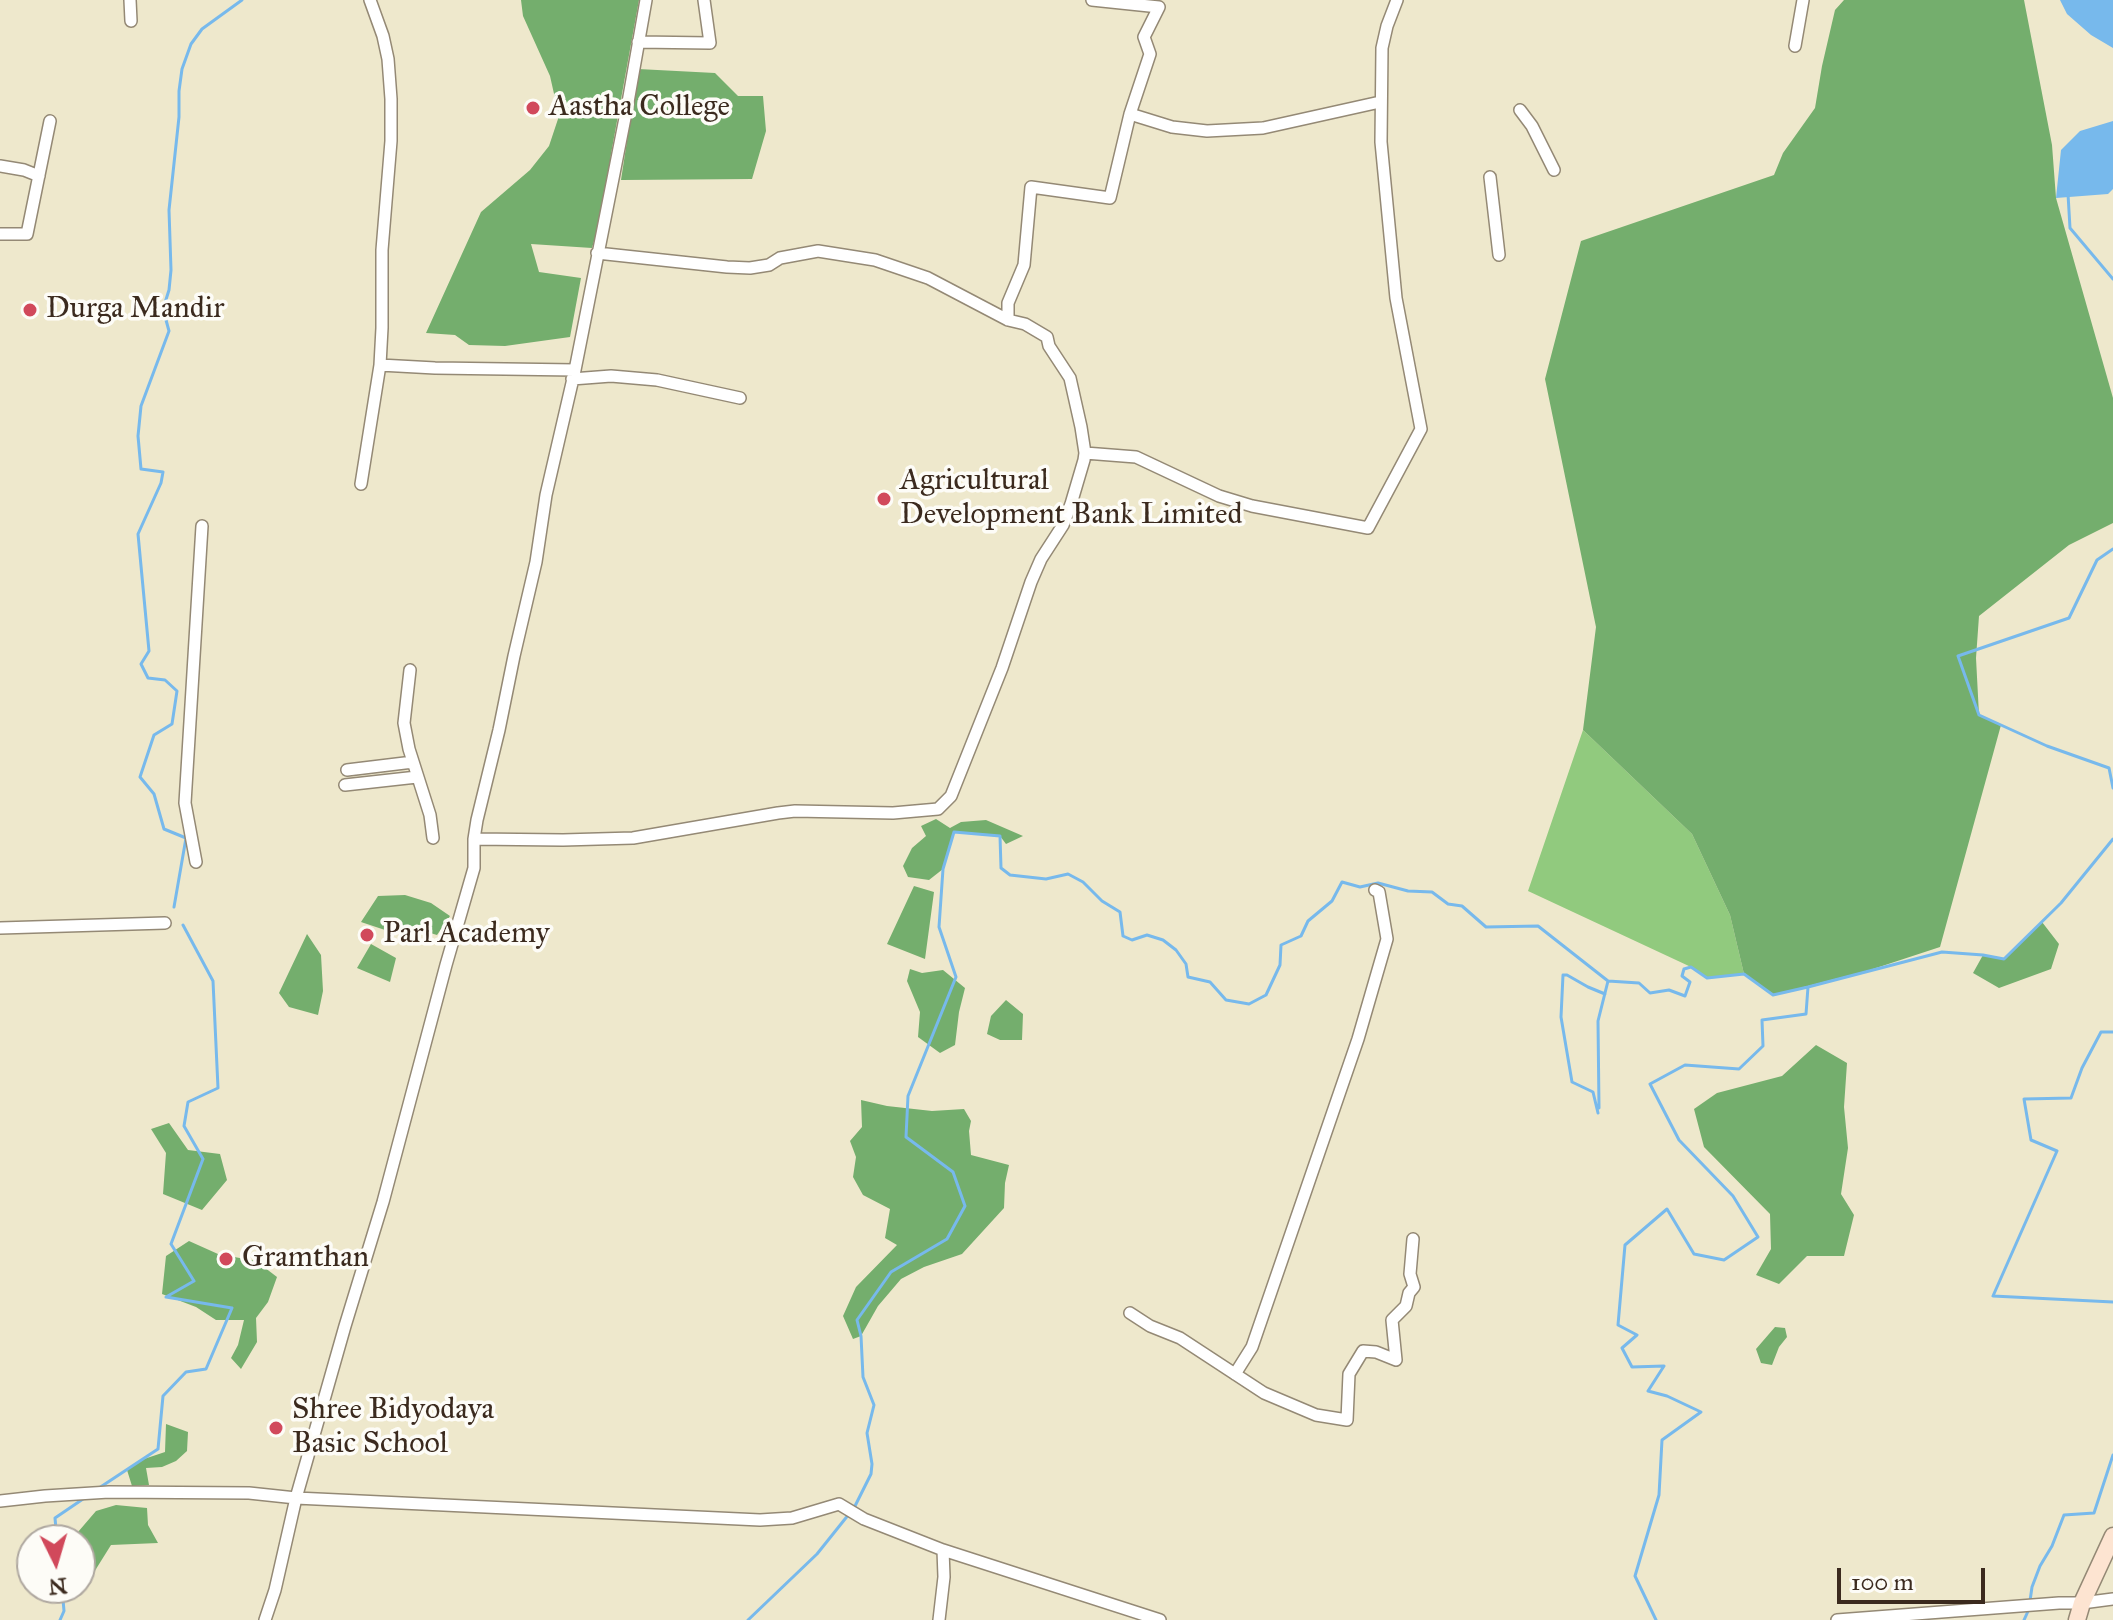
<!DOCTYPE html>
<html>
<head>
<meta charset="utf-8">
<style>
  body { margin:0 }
  #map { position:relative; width:2113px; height:1620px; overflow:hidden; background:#eee8cc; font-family:"IM FELL Great Primer",serif }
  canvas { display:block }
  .north { position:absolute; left:16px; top:1524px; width:80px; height:80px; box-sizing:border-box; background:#fdfcf7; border:2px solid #afa8a0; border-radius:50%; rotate:175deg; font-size:22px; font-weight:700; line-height:32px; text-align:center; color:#3b2a1e }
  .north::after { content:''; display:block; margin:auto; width:28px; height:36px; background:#d1495b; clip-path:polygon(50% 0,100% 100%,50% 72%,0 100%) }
  .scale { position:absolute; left:1837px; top:1568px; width:148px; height:36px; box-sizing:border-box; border:4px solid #3b2a1e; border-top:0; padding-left:10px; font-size:24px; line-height:28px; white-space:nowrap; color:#3b2a1e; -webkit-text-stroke:6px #fdfcf7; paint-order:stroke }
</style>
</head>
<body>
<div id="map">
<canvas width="2113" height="1620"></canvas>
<div class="north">N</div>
<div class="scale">100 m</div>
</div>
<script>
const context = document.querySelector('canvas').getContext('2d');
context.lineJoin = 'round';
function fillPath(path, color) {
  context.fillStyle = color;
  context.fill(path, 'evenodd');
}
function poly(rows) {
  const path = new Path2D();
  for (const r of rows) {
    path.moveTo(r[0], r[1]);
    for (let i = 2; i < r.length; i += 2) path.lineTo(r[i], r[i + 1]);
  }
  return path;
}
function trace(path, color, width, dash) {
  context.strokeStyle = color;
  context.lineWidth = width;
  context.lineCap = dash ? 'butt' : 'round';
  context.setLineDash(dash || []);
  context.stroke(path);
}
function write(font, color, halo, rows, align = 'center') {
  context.font = font + ' "IM FELL Great Primer",serif';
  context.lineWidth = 7;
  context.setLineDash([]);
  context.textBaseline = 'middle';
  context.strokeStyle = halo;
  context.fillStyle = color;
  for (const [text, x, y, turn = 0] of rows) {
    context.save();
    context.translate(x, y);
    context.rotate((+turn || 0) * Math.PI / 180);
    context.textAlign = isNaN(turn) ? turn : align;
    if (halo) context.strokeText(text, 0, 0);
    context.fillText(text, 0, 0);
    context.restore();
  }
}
fillPath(poly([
  [1583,730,1692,834,1730,915,1744,974,1707,978,1691,967,1528,891]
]), '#91ca7e');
fillPath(poly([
  [521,0,639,0,611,154,604,207,592,248,531,244,539,272,581,278,570,337,505,346,469,345,455,335,426,333,481,212,530,170,549,146,559,116,550,76,523,16],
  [1844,0,2024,0,2052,145,2056,198,2113,398,2113,523,2069,545,1979,616,1976,658,1979,715,2001,725,1940,947,1870,970,1773,995,1744,974,1730,915,1692,834,1583,730,1596,627,1545,379,1581,241,1774,175,1783,153,1815,108,1822,66,1835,10],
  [638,69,715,73,738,96,763,96,766,131,752,179,621,180],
  [936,819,950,828,961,822,986,820,1023,836,1006,844,1000,836,954,832,943,869,929,880,908,877,903,866,912,848,926,836,921,826],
  [914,886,934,892,925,959,887,944],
  [405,895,431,903,450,916,437,935,407,926,391,932,361,922,378,896],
  [2042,922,2059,944,2051,969,1999,988,1973,973,1983,955,2004,959],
  [307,934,321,955,323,991,318,1015,289,1007,279,993],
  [371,944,396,958,390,982,357,968],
  [910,969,922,973,943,970,965,988,959,1012,955,1045,940,1053,918,1037,920,1012,907,981],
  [1006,1000,1023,1014,1022,1040,1000,1040,987,1034,991,1016],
  [1816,1045,1847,1063,1844,1107,1848,1148,1841,1194,1854,1215,1844,1256,1807,1256,1779,1284,1756,1275,1771,1249,1770,1214,1704,1147,1694,1109,1717,1093,1782,1076],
  [861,1100,887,1106,932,1111,964,1109,971,1121,969,1131,971,1155,1009,1165,1005,1183,1004,1208,962,1254,924,1267,901,1279,878,1306,861,1336,853,1339,843,1316,856,1287,897,1245,885,1238,890,1209,863,1195,853,1177,856,1157,850,1141,862,1127],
  [169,1123,188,1150,220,1154,227,1180,202,1210,163,1194,166,1153,151,1129],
  [189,1241,218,1254,256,1261,277,1277,268,1302,256,1318,257,1342,241,1369,231,1358,238,1345,244,1320,216,1320,196,1307,162,1294,166,1256],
  [1775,1327,1785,1328,1787,1337,1779,1347,1772,1365,1761,1363,1756,1349],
  [166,1424,188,1432,187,1451,176,1461,162,1467,146,1468,149,1485,132,1486,127,1470,141,1460,165,1452],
  [116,1505,147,1508,148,1525,158,1543,111,1545,91,1577,80,1575,81,1548,78,1532,96,1511]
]), '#74ae6d');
fillPath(poly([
  [2060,0,2113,0,2113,48,2091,35,2067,14],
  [2113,121,2113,189,2108,194,2056,198,2061,150,2080,131]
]), '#77b9ec');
trace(poly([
  [2068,194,2070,228,2113,279],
  [2113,549,2097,560,2069,618,1958,656,1979,715,2047,746,2109,768,2113,788],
  [174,907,186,838,164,829,154,794,140,777,154,735,172,724,177,691,165,680,148,678,141,664,149,651,138,534,161,483,163,472,141,469,138,436,141,406,169,331,163,309,169,290,171,270,169,210,179,117,179,91,182,69,191,44,202,29,242,0],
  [2113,1032,2101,1032,2082,1068,2071,1098,2024,1099,2031,1140,2057,1151,1993,1296,2113,1302],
  [1599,1108,1598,1021,1608,981],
  [1598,1113,1593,1092,1572,1082,1561,1017,1563,975,1567,975,1588,987,1605,994],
  [99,1488,158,1449,163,1396,186,1372,206,1369,232,1308,166,1297,194,1281,171,1244,203,1159,184,1126,188,1102,218,1088,213,981,183,925],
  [854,1508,871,1474,872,1464,867,1433,874,1405,863,1377,861,1336,857,1320,891,1272,947,1239,965,1206,953,1172,906,1137,908,1096,956,977,939,927,943,869,954,832,1000,836,1001,868,1010,875,1046,879,1068,874,1083,882,1102,901,1120,912,1123,936,1132,940,1147,935,1163,940,1176,950,1186,964,1188,977,1210,982,1226,1000,1249,1004,1266,995,1280,965,1281,945,1301,936,1308,921,1332,901,1342,882,1360,887,1378,883,1408,891,1432,892,1448,904,1462,906,1486,927,1538,926,1608,981,1639,983,1650,993,1669,990,1685,996,1690,982,1682,976,1684,969,1691,967,1707,978,1744,974,1773,995,1808,987],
  [57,1540,55,1518,83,1499],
  [2030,1601,2032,1587,2040,1566,2052,1546,2064,1515,2094,1513,2113,1455],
  [60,1620,64,1611,62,1588],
  [748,1620,817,1554,849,1514],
  [1656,1620,1635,1576,1659,1495,1662,1440,1701,1412,1667,1396,1648,1391,1664,1366,1632,1367,1622,1348,1637,1335,1618,1325,1625,1245,1667,1209,1694,1254,1724,1260,1758,1237,1733,1196,1679,1140,1650,1084,1685,1065,1739,1069,1763,1046,1762,1020,1806,1014,1808,987,1942,952,1983,955,2004,959,2061,903,2113,839],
  [2024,1620,2029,1609]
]), '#77b9ec', 3);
const street = poly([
  [130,0,131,21],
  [638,42,710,43,704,0],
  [1795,46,1803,0],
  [1520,110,1532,126,1554,170],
  [1130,114,1172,127,1207,131,1263,128,1380,102],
  [0,166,24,170,39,176],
  [1490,177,1499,255],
  [0,234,27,234,50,121],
  [1008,320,1008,303,1024,265,1031,187,1110,198,1130,114,1150,54,1144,37,1159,7,1092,0],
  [380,365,435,368,575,370],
  [572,379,611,376,657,380,740,398],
  [1085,453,1136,457,1219,496,1252,506,1368,528,1421,429,1396,298,1381,142,1382,48,1387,26,1397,0],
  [361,484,380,365,382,328,382,250,391,141,391,99,388,59,383,36,370,0],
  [410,670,404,723,409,749,430,815,433,838],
  [347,770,413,762],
  [345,785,417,777],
  [474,839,563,840,633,838,778,813,795,811,893,813,938,809,951,796,1002,668,1031,582,1041,559,1063,525,1071,504,1084,460,1085,453,1081,427,1070,378,1049,346,1047,337,1025,324,1008,320,928,278,875,260,818,251,780,258,769,265,750,268,727,267,597,253],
  [196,862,185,803,202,526],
  [0,928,165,923],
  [1130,1313,1150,1326,1180,1338,1264,1393,1316,1415,1347,1420,1349,1374,1363,1351,1376,1352,1396,1360,1392,1320,1406,1306,1409,1293,1414,1287,1410,1274,1413,1239],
  [1235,1374,1252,1347,1358,1039,1387,939,1379,892,1375,890],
  [0,1501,45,1496,109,1492,249,1493,296,1498,760,1520,792,1518,839,1504,864,1519,943,1550,1160,1620],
  [265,1620,275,1590,296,1498,345,1326,383,1202,446,965,474,868,474,839,477,820,499,730,514,656,536,562,546,495,575,370,627,108,646,0],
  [939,1620,944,1577,943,1550],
  [1837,1620,2059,1603,2082,1603,2113,1599]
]);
const secondary = poly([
  [2077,1620,2082,1603,2113,1536]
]);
trace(street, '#948975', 14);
trace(secondary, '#948975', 19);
trace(street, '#fff', 11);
trace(secondary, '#fde4d1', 16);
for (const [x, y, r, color] of [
  [533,108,8,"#d1495b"],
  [30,310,8,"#d1495b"],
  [884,499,8,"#d1495b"],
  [367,935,8,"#d1495b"],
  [226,1259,8,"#d1495b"],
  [276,1428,8,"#d1495b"]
]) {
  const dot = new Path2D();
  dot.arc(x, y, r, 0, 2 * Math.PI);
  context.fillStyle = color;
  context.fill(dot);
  trace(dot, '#fdfcf7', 3);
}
write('30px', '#3b2a1e', '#fdfcf7', [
  ["Aastha College",549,108],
  ["Durga Mandir",46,310],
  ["Agricultural",900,482],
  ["Development Bank Limited",900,516],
  ["Parl Academy",383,935],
  ["Gramthan",242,1259],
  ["Shree Bidyodaya",292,1411],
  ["Basic School",292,1445]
], 'left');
</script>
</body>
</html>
